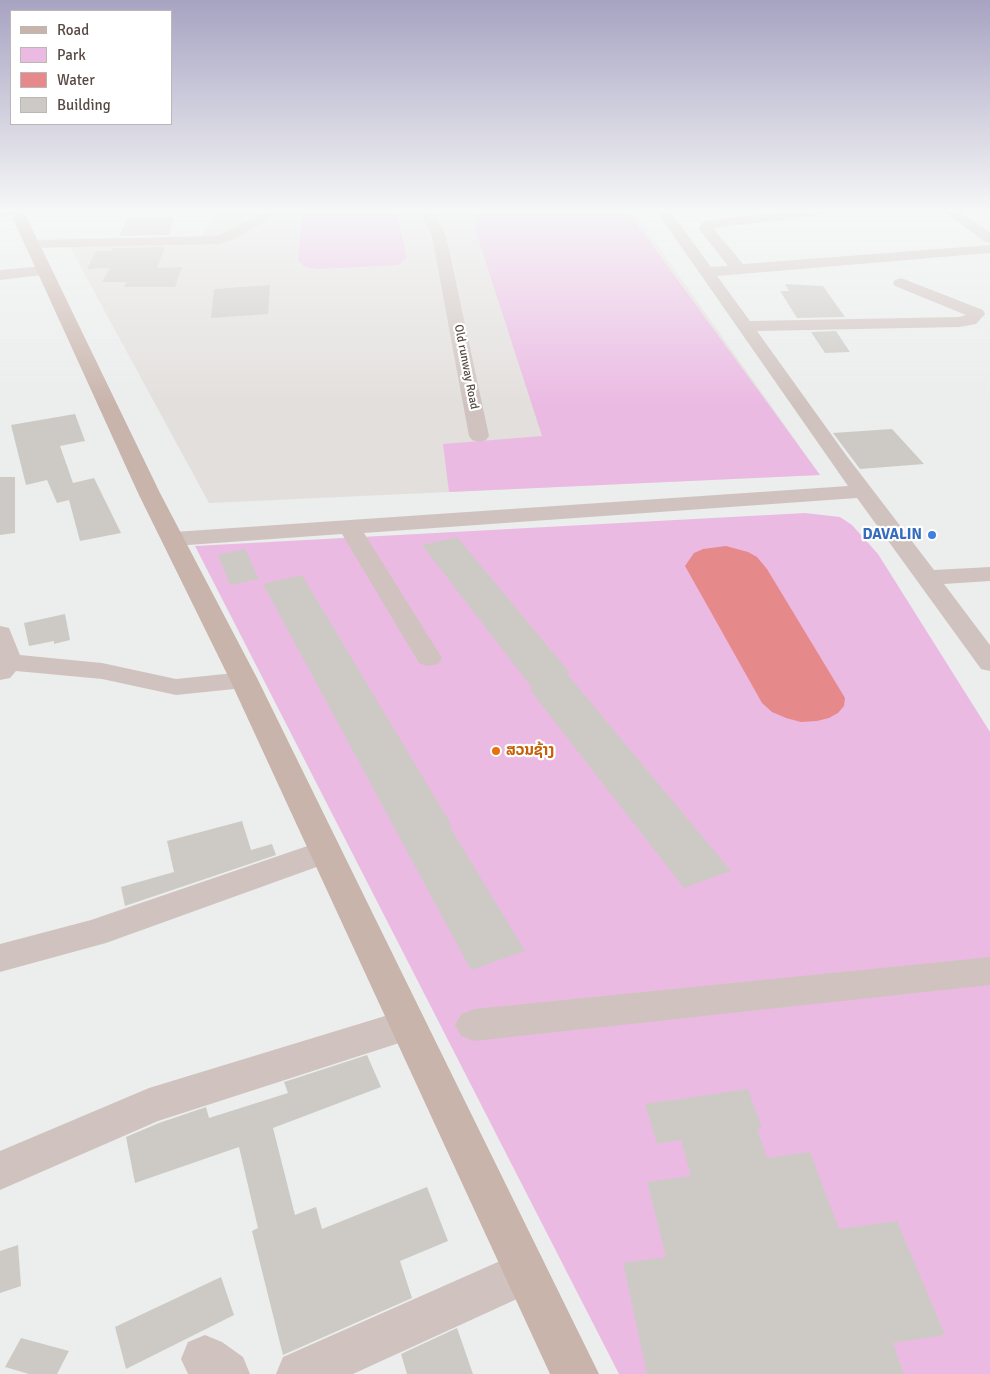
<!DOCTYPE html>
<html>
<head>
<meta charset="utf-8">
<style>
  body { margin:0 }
  #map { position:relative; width:990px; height:1374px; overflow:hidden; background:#ebeeed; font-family:Signika,sans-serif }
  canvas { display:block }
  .legend { position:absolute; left:10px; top:10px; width:162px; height:115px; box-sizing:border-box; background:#fff; border:1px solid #bcb7b5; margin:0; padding:6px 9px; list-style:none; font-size:15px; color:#574a45 }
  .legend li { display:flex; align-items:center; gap:10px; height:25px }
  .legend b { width:25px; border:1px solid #bcb7b5 }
</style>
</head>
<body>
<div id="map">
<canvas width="990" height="1374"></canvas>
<ul class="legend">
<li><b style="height:6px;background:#c9b4ac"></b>Road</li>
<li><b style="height:14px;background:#ebbae3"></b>Park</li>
<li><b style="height:14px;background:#e6898a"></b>Water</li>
<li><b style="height:14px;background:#cdcac5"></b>Building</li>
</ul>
</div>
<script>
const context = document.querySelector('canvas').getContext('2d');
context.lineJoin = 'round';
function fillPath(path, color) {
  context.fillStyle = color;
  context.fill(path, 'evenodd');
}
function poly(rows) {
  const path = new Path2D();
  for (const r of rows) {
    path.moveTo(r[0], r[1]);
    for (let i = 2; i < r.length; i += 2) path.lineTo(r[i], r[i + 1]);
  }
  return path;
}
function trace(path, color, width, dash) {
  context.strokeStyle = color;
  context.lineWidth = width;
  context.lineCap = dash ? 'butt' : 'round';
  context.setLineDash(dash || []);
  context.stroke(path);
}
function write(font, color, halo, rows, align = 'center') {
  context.font = font + ' Signika,"Noto Sans Lao",sans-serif';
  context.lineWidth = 4.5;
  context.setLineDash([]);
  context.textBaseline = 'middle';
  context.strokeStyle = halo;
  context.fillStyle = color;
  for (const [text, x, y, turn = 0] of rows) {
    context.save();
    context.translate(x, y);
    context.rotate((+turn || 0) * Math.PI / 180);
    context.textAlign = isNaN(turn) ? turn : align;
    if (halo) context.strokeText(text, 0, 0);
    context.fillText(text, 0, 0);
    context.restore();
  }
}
fillPath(poly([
  [216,212,634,212,820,475,209,503,66,240,201,236]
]), '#e3dfdd');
fillPath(poly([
  [302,212,396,212,407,258,398,265,319,269,305,267,298,261],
  [475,212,628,212,820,475,449,492,443,444,542,436,476,232],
  [805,513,840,517,852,525,878,554,990,732,990,1374,619,1374,195,546]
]), '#ebbae3');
fillPath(poly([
  [726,546,748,552,757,557,767,569,845,698,844,706,838,713,829,718,817,721,801,722,786,718,772,712,762,703,685,566,694,553,703,549]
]), '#e6898a');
fillPath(poly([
  [174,217,169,235,119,236,127,218],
  [165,247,157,268,182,267,175,287,124,287,127,282,102,282,110,268,87,269,96,251,112,251,113,248],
  [785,284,823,286,845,317,797,318,780,291,789,291],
  [270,285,268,314,211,318,214,289],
  [836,331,850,352,825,353,811,332],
  [75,414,85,441,60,446,73,483,94,478,121,533,80,541,69,500,57,503,47,480,26,485,11,425],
  [892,429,924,464,860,469,833,433],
  [0,477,15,477,15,533,0,535],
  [457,537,570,673,567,674,731,871,684,888,530,690,533,689,422,545],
  [245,549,259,579,230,585,218,555],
  [302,575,452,826,450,827,525,951,471,970,263,584],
  [65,614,70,640,54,644,54,641,29,646,24,623],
  [242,821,251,850,272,844,276,855,125,906,121,887,174,872,167,841],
  [367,1055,381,1087,273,1128,295,1215,316,1207,322,1229,427,1187,448,1241,400,1261,412,1298,283,1355,252,1231,258,1228,239,1147,135,1183,126,1137,159,1123,206,1107,209,1118,288,1093,284,1082],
  [748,1089,762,1128,757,1129,767,1158,810,1152,839,1229,897,1221,945,1335,893,1343,904,1374,647,1374,623,1263,666,1257,647,1182,691,1176,681,1140,657,1144,645,1104],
  [18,1245,21,1286,0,1293,0,1251],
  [221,1277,234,1315,126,1369,115,1327],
  [457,1328,473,1374,407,1374,401,1354],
  [21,1338,69,1351,57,1374,29,1374,5,1367]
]), '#cdcac5');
fillPath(poly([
  [0,212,12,212,10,215,0,216,0,212],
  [264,212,280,212,235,239,219,244,32,248,27,247,25,244,27,241,32,240,217,236,264,212],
  [420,212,434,212,446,236,489,436,486,440,479,442,472,440,469,436,432,236,420,212],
  [657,212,671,212,711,267,728,266,699,229,701,223,709,220,782,212,822,212,815,216,713,228,743,264,990,245,990,253,717,276,750,321,959,317,966,315,895,286,893,283,895,280,901,278,983,310,985,314,976,324,959,327,757,331,846,455,934,570,990,567,990,581,944,584,990,645,990,671,981,669,857,498,364,533,442,658,438,664,429,666,420,664,416,658,342,534,174,546,166,544,162,539,166,534,174,532,848,486,657,212],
  [945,212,960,212,990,232,990,243,985,242,945,212],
  [45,266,50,268,53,271,50,274,0,280,0,270,45,266],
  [0,626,9,628,20,655,102,663,176,679,244,672,254,674,258,680,254,686,244,688,176,695,102,679,16,671,10,678,0,680,0,626],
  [325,840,336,844,341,852,336,860,106,943,0,972,0,944,91,920,325,840],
  [990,957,990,985,474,1041,461,1036,455,1025,461,1014,474,1009,990,957],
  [408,1009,421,1014,427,1025,421,1036,158,1121,0,1190,0,1151,149,1088,408,1009],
  [525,1250,541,1256,547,1272,541,1288,353,1374,276,1374,283,1357,525,1250],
  [205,1335,222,1342,243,1357,250,1374,188,1374,181,1359,188,1342,205,1335]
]), '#d0c3bf');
fillPath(poly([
  [10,212,24,212,160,493,258,680,599,1374,550,1374,230,680,138,493,10,212]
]), '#c9b4ac');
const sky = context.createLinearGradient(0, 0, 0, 404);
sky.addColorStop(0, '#a7a3c2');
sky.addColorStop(0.52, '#f6f7f7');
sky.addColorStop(1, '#f6f7f700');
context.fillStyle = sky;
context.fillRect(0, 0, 990, 404);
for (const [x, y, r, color] of [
  [932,535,5,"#3f7fe0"],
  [496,751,5,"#e8710a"]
]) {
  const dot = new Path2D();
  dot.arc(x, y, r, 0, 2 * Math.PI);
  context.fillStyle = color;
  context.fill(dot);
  trace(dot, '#fff', 2);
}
write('12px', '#574a45', '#fff', [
  ["Old runway Road",466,367,79]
]);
write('bold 15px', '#366cbe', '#fff', [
  ["DAVALIN",922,535]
], 'right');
write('bold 15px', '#c56008', '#fff', [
  ["ສວນຊ້າງ",506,751]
], 'left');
</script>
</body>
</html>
